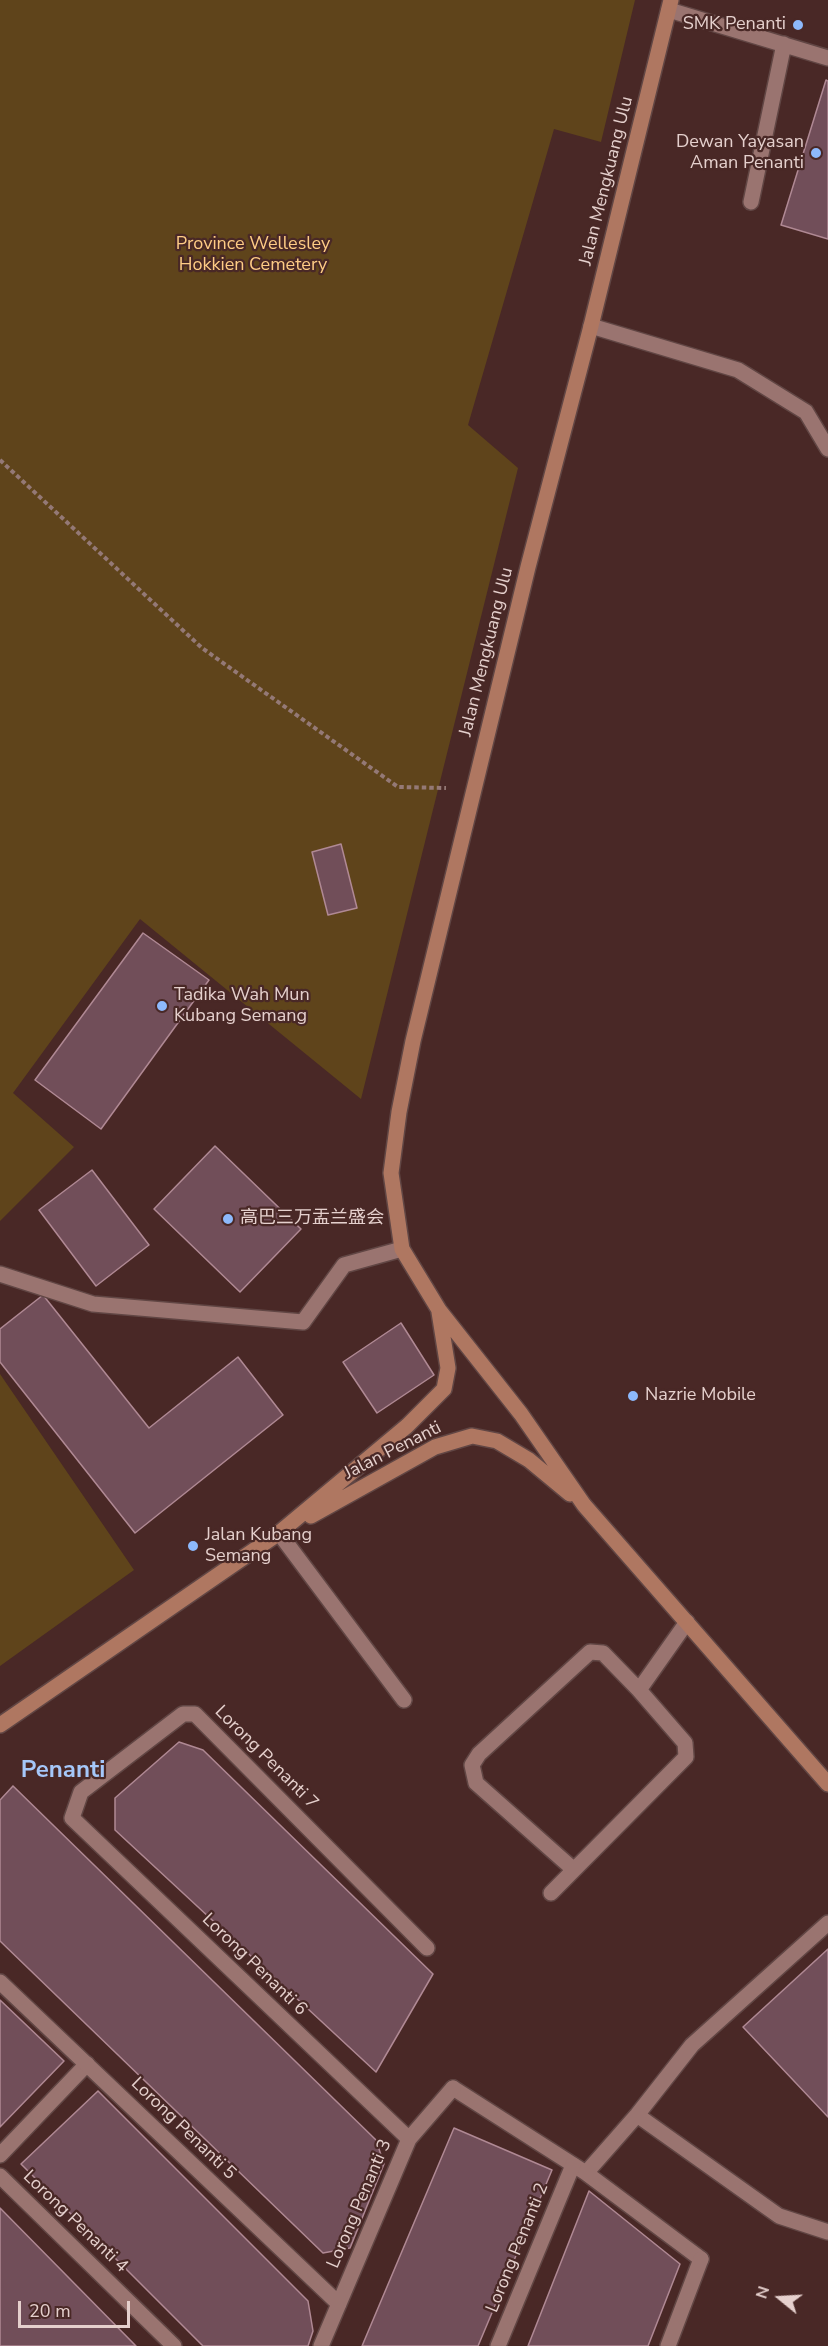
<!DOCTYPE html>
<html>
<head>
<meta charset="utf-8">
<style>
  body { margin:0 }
  #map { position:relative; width:828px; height:2346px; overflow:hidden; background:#492826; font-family:"Nunito Sans",sans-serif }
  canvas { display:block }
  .north { position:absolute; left:750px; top:2268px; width:60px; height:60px; -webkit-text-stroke:4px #492826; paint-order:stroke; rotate:288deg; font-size:16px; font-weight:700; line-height:24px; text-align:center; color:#e5d0cd }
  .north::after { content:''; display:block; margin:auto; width:21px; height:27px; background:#e5d0cd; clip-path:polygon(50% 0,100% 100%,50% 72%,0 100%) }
  .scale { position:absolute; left:18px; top:2301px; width:112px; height:27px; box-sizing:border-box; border:3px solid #e5d0cd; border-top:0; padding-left:8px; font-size:18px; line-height:21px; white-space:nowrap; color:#e5d0cd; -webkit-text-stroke:4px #492826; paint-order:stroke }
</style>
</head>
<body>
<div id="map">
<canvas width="828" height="2346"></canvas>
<div class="north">N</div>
<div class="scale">20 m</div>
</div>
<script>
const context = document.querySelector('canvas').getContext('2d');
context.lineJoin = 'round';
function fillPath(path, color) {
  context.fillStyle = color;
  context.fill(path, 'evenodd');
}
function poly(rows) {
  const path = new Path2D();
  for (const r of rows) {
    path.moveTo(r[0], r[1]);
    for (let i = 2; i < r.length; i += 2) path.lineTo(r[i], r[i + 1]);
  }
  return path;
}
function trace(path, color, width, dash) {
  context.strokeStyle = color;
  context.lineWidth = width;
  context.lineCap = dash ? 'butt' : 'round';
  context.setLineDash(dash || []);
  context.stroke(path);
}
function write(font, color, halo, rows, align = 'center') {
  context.font = font + ' "Nunito Sans","Noto Sans SC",sans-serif';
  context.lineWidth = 4.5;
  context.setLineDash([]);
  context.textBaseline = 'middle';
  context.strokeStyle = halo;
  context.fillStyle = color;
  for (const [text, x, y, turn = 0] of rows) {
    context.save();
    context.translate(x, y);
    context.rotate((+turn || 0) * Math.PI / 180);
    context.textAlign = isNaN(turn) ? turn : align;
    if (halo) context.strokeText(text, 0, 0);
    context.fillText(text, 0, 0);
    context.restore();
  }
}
fillPath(poly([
  [0,0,635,0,601,142,554,129,468,425,518,468,361,1099,140,919,13,1093,74,1147,0,1221],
  [0,1374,134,1570,0,1666]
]), '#5f441b');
const building = poly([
  [826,80,828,81,828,239,781,225,826,80],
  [341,844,357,908,328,915,312,852,341,844],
  [143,933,209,980,101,1129,35,1080,143,933],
  [215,1146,301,1229,240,1292,154,1209,215,1146],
  [92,1170,149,1245,96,1286,39,1210,92,1170],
  [43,1295,149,1428,238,1357,283,1415,135,1533,0,1362,0,1329,43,1295],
  [401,1323,434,1375,377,1413,343,1362,401,1323],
  [179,1742,203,1750,433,1974,376,2072,115,1830,115,1798,179,1742],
  [13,1786,376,2140,384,2164,350,2248,323,2253,0,1941,0,1800,13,1786],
  [828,1949,828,2117,743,2027,828,1949],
  [0,2000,64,2061,0,2127,0,2000],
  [98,2091,308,2301,313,2331,308,2346,203,2346,21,2164,98,2091],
  [454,2128,552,2170,478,2346,362,2346,454,2128],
  [589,2191,680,2264,648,2346,528,2346,589,2191],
  [0,2208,136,2346,0,2346,0,2208]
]);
fillPath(building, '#714e59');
trace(building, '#b08994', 1.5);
const lane = poly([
  [669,10,828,58],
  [751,202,784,44],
  [0,1274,93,1304,303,1322,344,1265,402,1249],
  [279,1533,404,1700],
  [573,1869,476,1783,472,1765,479,1754,590,1652,603,1653,639,1690],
  [551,1893,686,1757,685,1743,639,1690,687,1622],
  [453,2088,586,2173,701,2259],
  [637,2115,779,2216,828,2232],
  [0,2155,87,2064],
  [586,2173,637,2115,692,2045,828,1923]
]);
const street = poly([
  [591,326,738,370,806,412,828,449],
  [0,1982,339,2304],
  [409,2139,72,1818,81,1792,183,1714,195,1714,427,1948],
  [0,2176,174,2346],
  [321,2346,409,2139,453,2088],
  [498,2346,573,2165],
  [668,2346,701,2259]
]);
const secondary = poly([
  [671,0,591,326,528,567,413,1041,399,1112,391,1173,402,1249,439,1310,521,1414,584,1505,828,1784],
  [311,1516,435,1447,472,1436,497,1441,529,1460,570,1494],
  [0,1725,279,1533,407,1426,444,1389,448,1368,439,1312]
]);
trace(lane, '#614644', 18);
trace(street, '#614644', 18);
trace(secondary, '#614644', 18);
trace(poly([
  [0,460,202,648,398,787,446,788]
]), '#947976', 4, [4.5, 3]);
trace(lane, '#9a7470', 15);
trace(street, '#9a7470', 15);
trace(secondary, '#af7761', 15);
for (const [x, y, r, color] of [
  [798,25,6,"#8db9fc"],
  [816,153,6,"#8db9fc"],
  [162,1006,6,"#8db9fc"],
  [228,1219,6,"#8db9fc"],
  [633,1396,6,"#8db9fc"],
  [193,1546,6,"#8db9fc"]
]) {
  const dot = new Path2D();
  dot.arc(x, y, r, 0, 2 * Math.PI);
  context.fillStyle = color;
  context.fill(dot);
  trace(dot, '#492826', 2);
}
write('18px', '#e5d0cd', '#492826', [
  ["SMK Penanti",786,25,"right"],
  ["Dewan Yayasan",804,143,"right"],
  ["Aman Penanti",804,164,"right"],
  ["Tadika Wah Mun",174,996],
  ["Kubang Semang",174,1017],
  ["高巴三万盂兰盛会",240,1219],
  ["Nazrie Mobile",645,1396],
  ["Jalan Kubang",205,1536],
  ["Semang",205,1557]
], 'left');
write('18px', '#e5d0cd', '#492826', [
  ["Jalan Mengkuang Ulu",607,181,-76],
  ["Jalan Mengkuang Ulu",487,652,-76],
  ["Jalan Penanti",393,1451,-27],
  ["Lorong Penanti 7",266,1758,45],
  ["Lorong Penanti 6",254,1965,44],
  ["Lorong Penanti 5",183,2129,44],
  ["Lorong Penanti 3",360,2204,-67],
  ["Lorong Penanti 4",75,2222,44],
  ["Lorong Penanti 2",518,2248,-68]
]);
write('18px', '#fecc85', '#492826', [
  ["Province Wellesley",253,245],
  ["Hokkien Cemetery",253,266]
]);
write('bold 24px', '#a5c7f9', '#492826', [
  ["Penanti",63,1771]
]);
</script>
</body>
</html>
